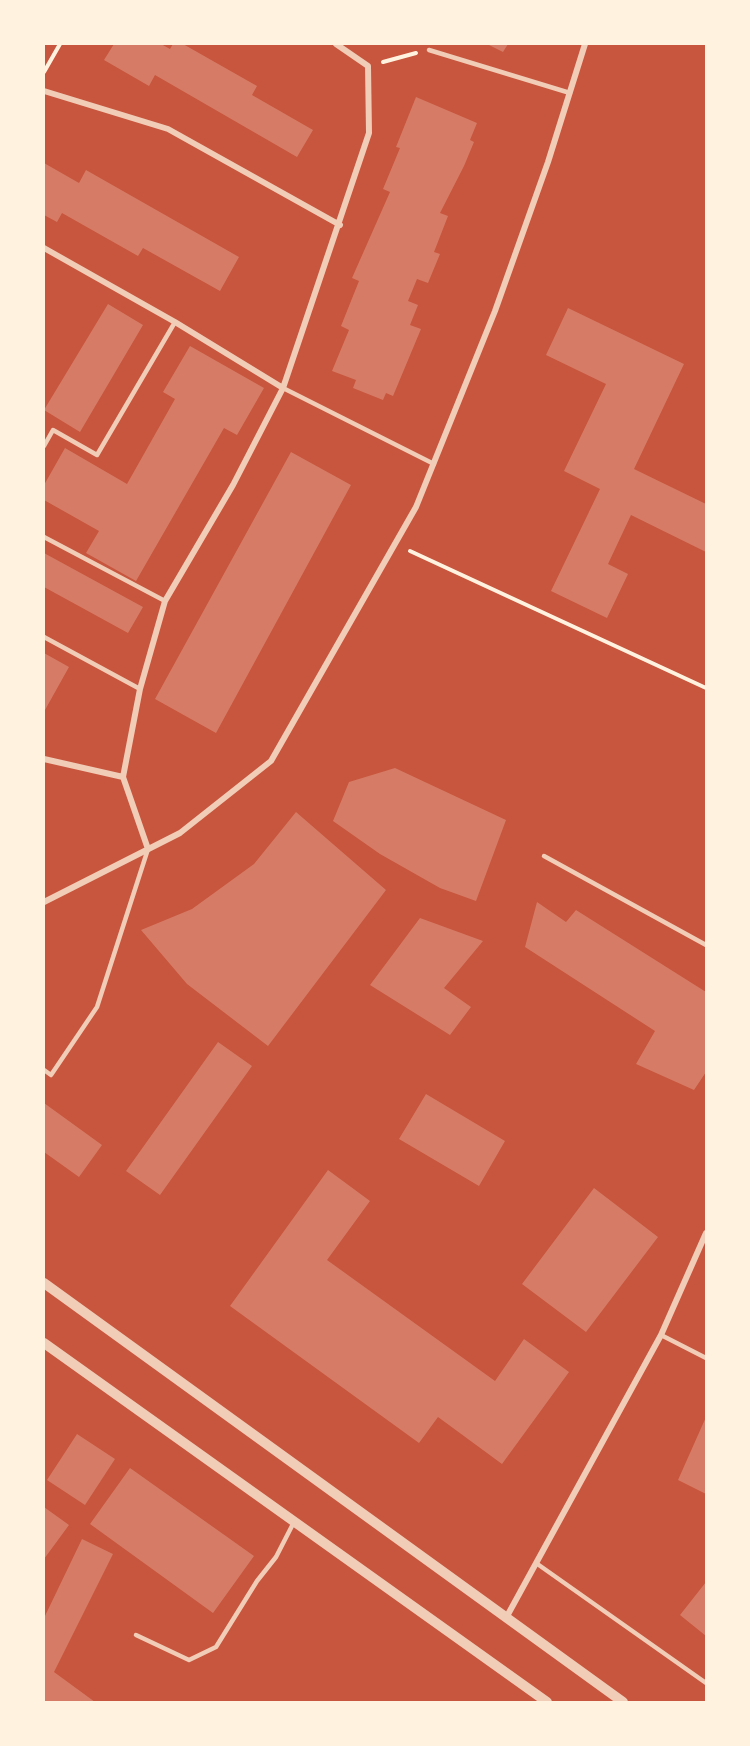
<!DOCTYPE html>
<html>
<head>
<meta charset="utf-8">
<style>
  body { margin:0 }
  #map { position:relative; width:750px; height:1746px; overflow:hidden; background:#c8553d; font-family:Roboto,sans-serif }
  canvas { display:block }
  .frame { position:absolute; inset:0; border:45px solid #fff3e0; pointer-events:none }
</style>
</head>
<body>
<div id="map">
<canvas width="750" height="1746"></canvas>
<div class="frame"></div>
</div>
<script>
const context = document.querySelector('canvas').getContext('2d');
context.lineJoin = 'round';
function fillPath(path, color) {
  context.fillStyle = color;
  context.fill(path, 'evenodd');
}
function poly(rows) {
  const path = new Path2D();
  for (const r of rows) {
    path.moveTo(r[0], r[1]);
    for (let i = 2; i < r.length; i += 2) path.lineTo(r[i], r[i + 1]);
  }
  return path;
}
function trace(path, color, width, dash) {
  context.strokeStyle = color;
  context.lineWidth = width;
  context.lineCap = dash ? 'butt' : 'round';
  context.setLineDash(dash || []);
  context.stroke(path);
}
fillPath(poly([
  [114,44,161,44,170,49,173,44,183,44,257,86,252,95,313,130,297,157,155,75,149,86,104,60],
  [487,44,508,44,503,52],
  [416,97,477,123,470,140,474,142,464,166,440,213,448,216,434,252,440,254,428,283,417,279,408,301,418,305,410,325,421,329,393,396,386,393,383,400,353,388,356,380,332,371,349,330,341,326,359,281,352,278,390,192,383,189,400,148,396,147],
  [44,163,79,183,86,170,239,257,220,291,143,248,138,256,62,213,57,222,44,215],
  [108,304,143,325,80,432,44,410],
  [568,308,684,364,634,469,706,504,706,552,631,515,608,564,628,574,607,618,551,591,600,489,564,471,606,384,546,355],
  [190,346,264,388,237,435,224,428,136,581,86,553,99,531,44,500,44,485,65,448,127,484,175,399,163,392],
  [291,452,351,485,216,733,155,699],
  [44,553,143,607,128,633,44,587],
  [44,653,69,667,45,710,44,709],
  [395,768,506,820,476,901,440,888,380,854,333,821,349,782],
  [296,812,386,890,268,1046,187,984,141,930,192,909,254,864],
  [537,902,566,922,576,910,706,992,706,1072,694,1090,636,1064,655,1031,525,947],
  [420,918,483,941,444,988,471,1007,450,1035,370,985],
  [218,1042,252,1066,160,1195,126,1171],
  [426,1094,505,1141,479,1186,399,1139],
  [44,1103,102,1145,79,1177,44,1152],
  [328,1170,370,1201,327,1260,495,1381,524,1339,569,1372,502,1464,438,1417,419,1443,230,1306],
  [594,1188,658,1237,586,1332,522,1284],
  [706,1417,706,1494,678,1480],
  [77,1434,115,1459,85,1505,47,1480],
  [130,1468,254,1556,213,1613,90,1524],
  [44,1507,69,1525,44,1559],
  [82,1539,113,1554,54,1672,95,1702,44,1702,44,1618],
  [706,1582,706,1636,680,1615]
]), '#d67c66');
trace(poly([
  [383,62,416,53],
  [44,72,60,44],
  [410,551,706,688]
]), '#fff3e0', 4);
trace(poly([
  [429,50,570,93],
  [283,388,434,464],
  [44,446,53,430,97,455,175,322],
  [44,537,165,601],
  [44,637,140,689],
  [544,856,706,945],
  [44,1070,51,1075,97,1007,148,849],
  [661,1335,706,1358],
  [536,1563,706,1683],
  [136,1635,189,1660,216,1647,257,1581,276,1557,294,1522]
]), '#f1ccb7', 4.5);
trace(poly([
  [44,91,168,129,340,225],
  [44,248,175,322,283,388],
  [44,759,123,777,148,849],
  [123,777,140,689,165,601,233,485,283,388,369,133,368,66,336,44],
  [44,902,180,833,271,761,416,507,495,311,548,162,585,44],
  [506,1618,661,1335,706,1233]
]), '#f1ccb7', 6);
trace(poly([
  [44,1283,623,1702],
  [44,1343,547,1702]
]), '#f1ccb7', 10);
</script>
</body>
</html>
